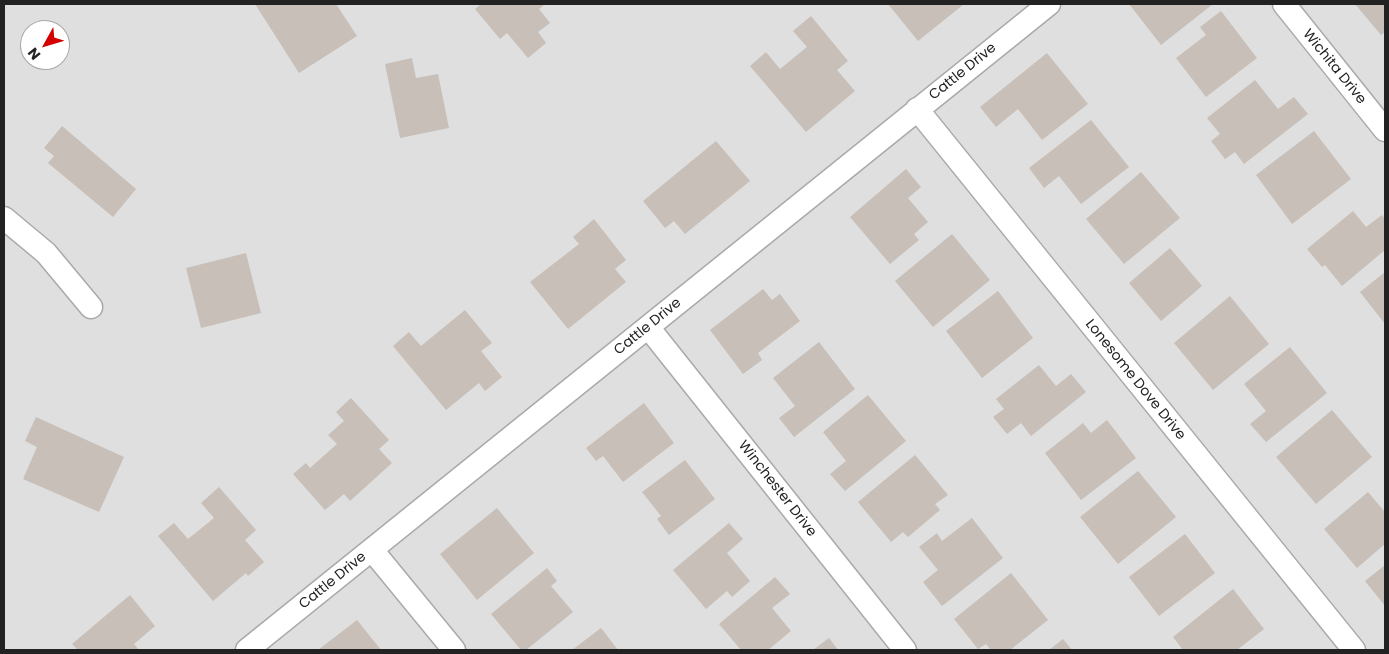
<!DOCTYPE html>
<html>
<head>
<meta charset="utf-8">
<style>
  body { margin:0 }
  #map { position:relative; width:1389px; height:654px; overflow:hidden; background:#f2efe9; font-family:Poppins,sans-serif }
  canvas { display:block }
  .frame { position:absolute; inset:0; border:5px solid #222; pointer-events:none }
  .north { position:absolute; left:20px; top:20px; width:50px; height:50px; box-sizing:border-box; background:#fff; border:1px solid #a7a7a7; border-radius:50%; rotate:231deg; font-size:14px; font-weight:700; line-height:20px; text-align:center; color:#222 }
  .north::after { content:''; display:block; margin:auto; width:18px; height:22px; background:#d40000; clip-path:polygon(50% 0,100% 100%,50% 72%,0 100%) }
</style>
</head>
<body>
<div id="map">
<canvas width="1389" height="654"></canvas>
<div class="frame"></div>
<div class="north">N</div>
</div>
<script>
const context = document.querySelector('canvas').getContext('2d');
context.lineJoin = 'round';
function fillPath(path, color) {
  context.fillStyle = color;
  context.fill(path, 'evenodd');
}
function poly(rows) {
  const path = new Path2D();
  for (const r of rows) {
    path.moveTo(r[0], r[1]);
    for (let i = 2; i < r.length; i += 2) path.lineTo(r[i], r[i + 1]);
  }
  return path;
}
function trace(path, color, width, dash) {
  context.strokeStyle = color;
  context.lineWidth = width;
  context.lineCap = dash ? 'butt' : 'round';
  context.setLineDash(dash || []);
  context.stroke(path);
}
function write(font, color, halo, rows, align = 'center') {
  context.font = font + ' Poppins,sans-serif';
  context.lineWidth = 5;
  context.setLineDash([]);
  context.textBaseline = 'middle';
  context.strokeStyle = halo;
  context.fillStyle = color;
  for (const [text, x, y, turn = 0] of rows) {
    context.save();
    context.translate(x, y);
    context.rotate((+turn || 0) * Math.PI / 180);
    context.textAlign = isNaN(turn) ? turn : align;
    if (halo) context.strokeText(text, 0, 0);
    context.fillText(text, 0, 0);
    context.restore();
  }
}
fillPath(poly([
  [4,4,1385,4,1385,650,4,650],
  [30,30,60,30,60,60,30,60]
]), '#e0dfdf');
fillPath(poly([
  [255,4,336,4,357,36,299,73],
  [481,4,545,4,539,9,550,23,538,32,546,43,528,58,507,33,500,39,475,9],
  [888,4,964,4,918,41],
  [1129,4,1213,4,1161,45],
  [1355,4,1385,4,1385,32,1381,35],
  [1221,11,1257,58,1206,97,1176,58,1206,35,1200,27],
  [811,16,848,61,837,70,855,91,806,132,750,66,766,52,780,69,807,47,793,31],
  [1047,53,1088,104,1042,140,1018,109,996,127,980,107],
  [412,58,416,78,438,74,449,128,400,138,385,64],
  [1255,80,1278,109,1294,97,1308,114,1244,164,1235,152,1225,159,1211,141,1220,134,1207,118],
  [1091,120,1129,167,1081,204,1059,176,1044,188,1029,168],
  [62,126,136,189,113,217,48,163,54,156,44,148],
  [1314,131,1351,179,1292,224,1256,175],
  [716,141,750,181,685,234,674,221,665,228,643,201],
  [906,169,921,187,908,198,928,222,914,234,919,240,890,264,850,217],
  [1141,172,1180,218,1124,264,1086,219],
  [1353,211,1366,227,1382,215,1385,219,1385,250,1342,286,1325,265,1322,267,1307,249],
  [594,219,626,260,615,269,626,282,568,329,530,282,579,244,573,237],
  [952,234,990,280,933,327,895,281],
  [1170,248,1202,286,1161,321,1129,283],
  [246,253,261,313,201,328,186,268],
  [1385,272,1385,324,1360,292],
  [763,289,772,300,780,294,800,321,758,353,762,360,743,374,710,330],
  [998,291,1033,338,982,378,946,331],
  [1230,296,1269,344,1213,390,1174,343],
  [465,310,492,343,481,351,502,377,485,391,479,383,446,410,393,346,409,332,421,346],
  [819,342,855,389,794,437,779,418,795,406,773,378],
  [1290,347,1327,393,1266,442,1250,424,1266,411,1244,384],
  [1039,365,1056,386,1071,374,1086,392,1031,436,1021,423,1007,434,993,417,1004,409,996,399],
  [868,395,906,441,845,491,830,474,846,461,823,432],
  [351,398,389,440,379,449,392,463,350,501,344,494,325,510,293,474,306,463,310,468,337,444,328,435,344,421,336,412],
  [644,403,674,443,623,482,603,456,596,461,586,448],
  [1332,410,1372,457,1316,504,1276,457],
  [36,417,124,457,99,512,23,479,37,447,25,441],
  [1107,420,1136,458,1081,500,1045,453,1083,423,1091,433],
  [915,455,948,495,935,504,940,510,908,537,903,532,891,542,858,502],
  [685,460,715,499,669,535,657,519,661,516,642,492],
  [1138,471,1176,517,1118,564,1080,517],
  [219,487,256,530,245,540,264,562,248,576,246,573,213,601,158,536,174,523,188,539,214,518,201,503],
  [1368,492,1385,512,1385,544,1357,568,1324,529],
  [497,508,534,553,477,600,440,554],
  [972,518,1003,558,942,606,923,582,938,570,919,547,937,533,942,541],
  [729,523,743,539,727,553,750,581,732,597,727,591,706,609,673,570],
  [1185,534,1215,573,1159,616,1129,577],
  [1385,565,1385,606,1365,581],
  [547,568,557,581,551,586,573,612,526,650,521,650,491,614],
  [1011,573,1048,620,1010,650,991,650,986,644,978,649,954,619],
  [775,577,790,594,772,608,791,631,768,650,741,650,719,624],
  [1233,589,1264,629,1237,650,1183,650,1173,637],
  [130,595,155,626,134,644,139,650,78,650,72,644],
  [357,620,381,650,318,650],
  [601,628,618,650,572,650],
  [829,638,838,650,813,650],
  [1063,639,1072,650,1049,650]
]), '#c7bfb8');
const street = poly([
  [1284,4,1385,130],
  [917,109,1354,650],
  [4,218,46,253,91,307],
  [648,327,905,650],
  [372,550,454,650],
  [247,650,1049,4]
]);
trace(street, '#a9a9a9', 25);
trace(street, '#fff', 22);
write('14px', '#222', '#fff', [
  ["Wichita Drive",1334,67,51],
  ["Cattle Drive",963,72,-39],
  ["Cattle Drive",648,327,-39],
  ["Lonesome Dove Drive",1135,380,51],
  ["Winchester Drive",777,489,52],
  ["Cattle Drive",333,581,-39]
]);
</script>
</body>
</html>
